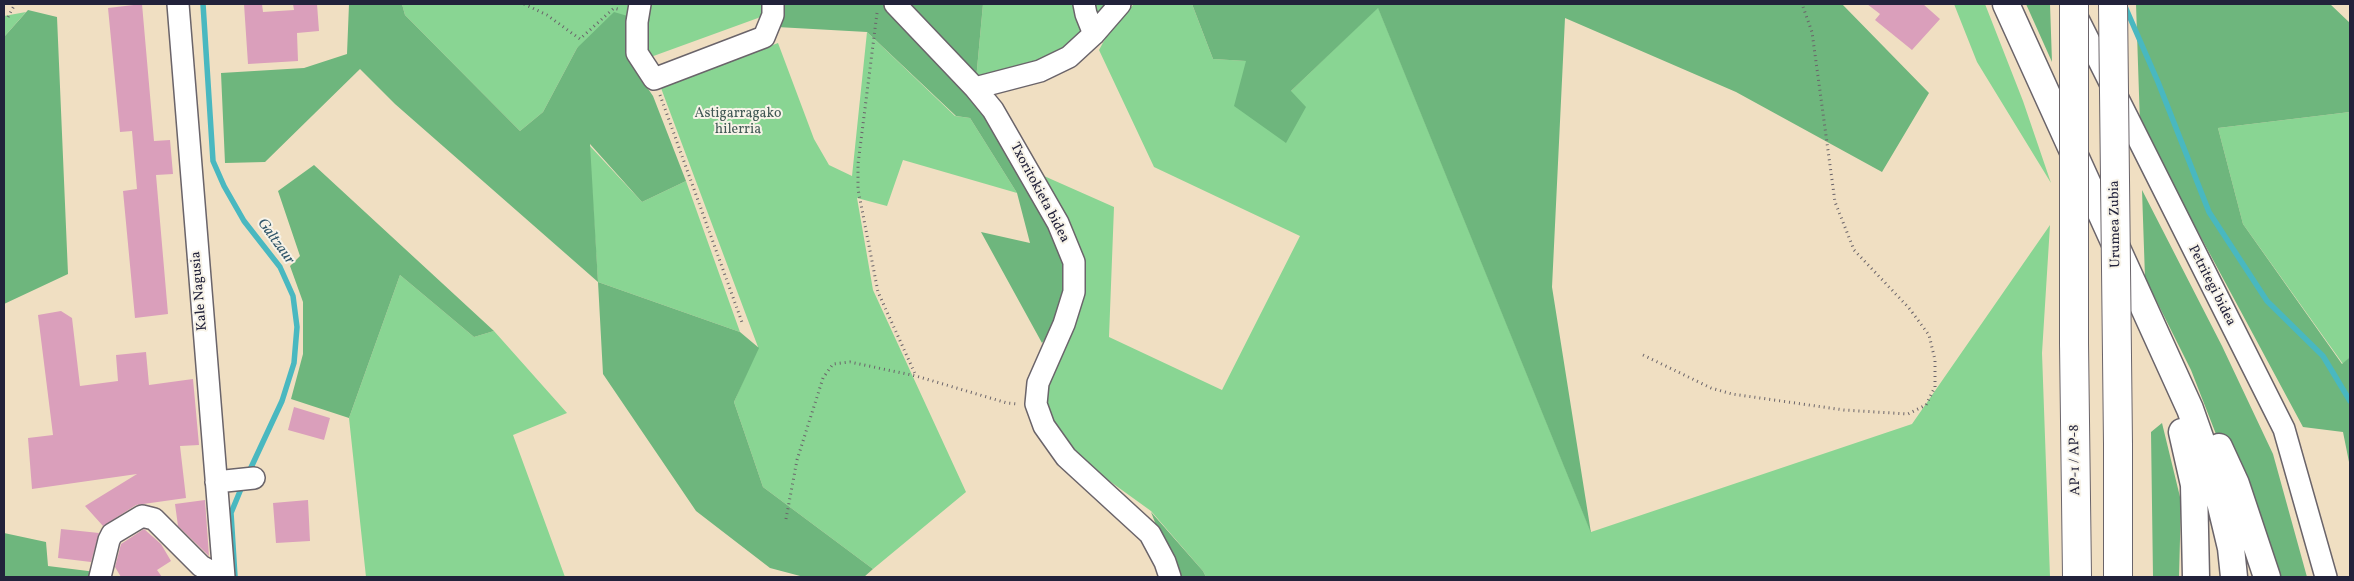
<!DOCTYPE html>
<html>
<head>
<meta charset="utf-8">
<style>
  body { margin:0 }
  #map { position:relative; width:2354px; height:581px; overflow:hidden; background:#f0dfc2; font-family:Vollkorn,serif }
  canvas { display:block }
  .frame { position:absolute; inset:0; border:5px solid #22223b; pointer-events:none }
</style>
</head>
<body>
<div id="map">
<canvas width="2354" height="581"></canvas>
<div class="frame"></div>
</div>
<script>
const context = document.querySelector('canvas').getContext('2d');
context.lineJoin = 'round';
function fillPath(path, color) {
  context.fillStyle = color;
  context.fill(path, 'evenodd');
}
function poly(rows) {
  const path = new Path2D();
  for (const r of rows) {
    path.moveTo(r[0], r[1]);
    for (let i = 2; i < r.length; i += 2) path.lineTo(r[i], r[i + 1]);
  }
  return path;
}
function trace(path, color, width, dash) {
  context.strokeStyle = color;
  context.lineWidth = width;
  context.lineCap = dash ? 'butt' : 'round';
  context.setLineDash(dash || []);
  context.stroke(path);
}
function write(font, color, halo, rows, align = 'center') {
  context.font = font + ' Vollkorn,serif';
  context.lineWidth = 4;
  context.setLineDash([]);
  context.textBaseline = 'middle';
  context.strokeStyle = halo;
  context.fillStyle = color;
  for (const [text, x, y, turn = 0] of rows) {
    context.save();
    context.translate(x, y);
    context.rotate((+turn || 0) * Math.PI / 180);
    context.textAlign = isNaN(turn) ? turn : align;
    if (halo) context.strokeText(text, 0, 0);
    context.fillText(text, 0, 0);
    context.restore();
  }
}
fillPath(poly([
  [402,4,634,4,631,17,577,48,543,112,520,131,405,15],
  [645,4,769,4,769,14,648,58],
  [983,4,1113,4,1075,44,1043,63,976,80],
  [1134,4,1192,4,1213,59,1247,61,1291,91,1378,7,1591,532,1912,424,2050,225,2042,353,2050,577,1206,577,1203,571,1151,511,1083,462,1054,427,1043,406,1072,229,1044,176,1114,207,1109,337,1222,390,1300,236,1154,167,1099,50,1111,28],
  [1954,4,1985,4,2023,101,2051,183,1977,62],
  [26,12,4,37,4,16],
  [867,32,955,116,970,118,1017,193,903,160,887,206,857,198,873,290,966,492,873,569,763,487,734,402,758,347,661,88,778,43,814,139,829,165,852,176],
  [2350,112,2350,357,2343,364,2243,224,2218,128],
  [589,145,642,202,686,181,740,332,598,282],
  [400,275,474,337,494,331,567,413,513,435,565,577,366,577,349,418]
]), '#89d593');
fillPath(poly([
  [349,4,402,4,405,15,520,131,543,112,577,48,614,12,631,17,632,65,653,96,686,181,642,202,590,144,598,282,740,332,759,348,734,402,763,487,873,569,864,577,804,577,770,568,696,511,603,374,598,282,395,104,360,69,265,162,225,163,221,73,304,68,347,54],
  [779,4,888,4,990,114,1068,263,1068,292,1056,324,1042,343,981,232,1030,243,1017,193,970,118,956,116,867,32,777,27],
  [907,4,983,4,976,80],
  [1192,4,1842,4,1929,93,1882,172,1736,92,1565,18,1552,287,1591,533,1378,8,1291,91,1306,107,1286,143,1234,106,1246,61,1213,59],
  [2026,4,2050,4,2052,62],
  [2136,4,2330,4,2350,23,2350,112,2218,128,2243,224,2342,364,2350,357,2350,467,2343,432,2303,427,2140,124],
  [28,10,57,17,68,274,4,304,4,37],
  [314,165,494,331,474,337,400,275,349,418,291,399,303,354,303,302,290,266,300,256,278,191],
  [2142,190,2222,346,2273,454,2307,577,2254,577,2228,465,2191,370,2145,278],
  [2162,423,2181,501,2179,577,2153,577,2151,432],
  [1151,512,1203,571,1206,577,1176,577],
  [4,533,46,542,48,566,96,572,94,577,4,577]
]), '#6eb67d');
trace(poly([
  [203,4,213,161,224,186,244,221,280,267,293,296,297,327,294,363,282,401,248,474],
  [2124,4,2158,82,2209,212,2267,301,2323,356,2350,401],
  [235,577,231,513,243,484]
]), '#49b8c0', 5.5);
fillPath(poly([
  [142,4,154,141,170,140,173,174,156,175,168,314,135,318,123,191,137,189,132,131,120,132,108,8],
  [244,4,262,4,263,12,294,10,293,4,317,4,319,31,297,33,298,61,248,64],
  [1867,4,1923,4,1940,19,1912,50,1875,20,1880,14],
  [61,311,72,318,80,386,118,381,116,355,146,352,149,385,193,379,199,445,180,446,186,498,136,505,103,526,85,506,137,474,32,489,28,438,53,435,38,315],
  [294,407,330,418,324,440,288,430],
  [205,500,209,556,178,526,175,504],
  [308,500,310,541,276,543,273,503],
  [61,529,99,533,91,562,58,558],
  [144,529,161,544,171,561,157,570,162,577,121,577,115,567,121,544]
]), '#da9fbb');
const minor = poly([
  [178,4,224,577],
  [640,4,637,22,637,53,654,79,764,37,773,15,773,4],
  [895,4,975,88,993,110,1058,223,1074,262,1074,292,1064,324,1038,383,1036,404,1044,426,1066,457,1150,534,1165,562,1170,577],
  [1084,4,1086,14,1094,34],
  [2075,13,2284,429,2326,577],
  [975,88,1040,71,1069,57,1094,34,1120,4],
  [216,482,254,478],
  [100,577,109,540,112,534,142,516,154,519,201,566,221,577]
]);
const major = poly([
  [2006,4,2190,409,2214,477,2231,548,2234,577],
  [2182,432,2194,485,2196,577],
  [2219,447,2236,484,2267,577]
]);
const highway = poly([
  [2074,343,2077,577],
  [2118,444,2118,577]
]);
trace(minor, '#6a646a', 24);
trace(major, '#6a646a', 29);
trace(highway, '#6a646a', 30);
trace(poly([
  [524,4,547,15,580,39,614,8,621,10],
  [877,13,858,164,858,189,878,292,916,376],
  [8,17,15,4],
  [660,95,743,325],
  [1643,355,1711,388,1732,394,1844,410,1908,414,1926,405,1935,387,1935,360,1929,335,1909,308,1854,250,1835,202,1812,32,1802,4],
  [786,519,797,460,823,378,833,364,850,362,916,376,1007,403,1018,404]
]), '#6a646a', 3, [1, 4]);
trace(minor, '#fff', 21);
trace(major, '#fff', 26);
trace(highway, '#fff', 28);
const highwayBridge = poly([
  [2074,4,2074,343],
  [2113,4,2118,444]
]);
trace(highwayBridge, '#6a646a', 30, []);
trace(highwayBridge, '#fff', 28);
write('14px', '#415855', '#f7f3e8', [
  ["Astigarragako",738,114],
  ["hilerria",738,130]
]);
write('14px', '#22223b', '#f7f3e8', [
  ["Txoritokieta bidea",1039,193,62],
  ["Urumea Zubia",2116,224,-91],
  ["Petritegi bidea",2211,286,63],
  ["Kale Nagusia",200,291,-95],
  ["AP-1 / AP-8",2076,460,-91]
]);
write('italic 15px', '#30566a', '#f7f3e8', [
  ["Galtzaur",275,242,54]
]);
</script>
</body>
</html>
